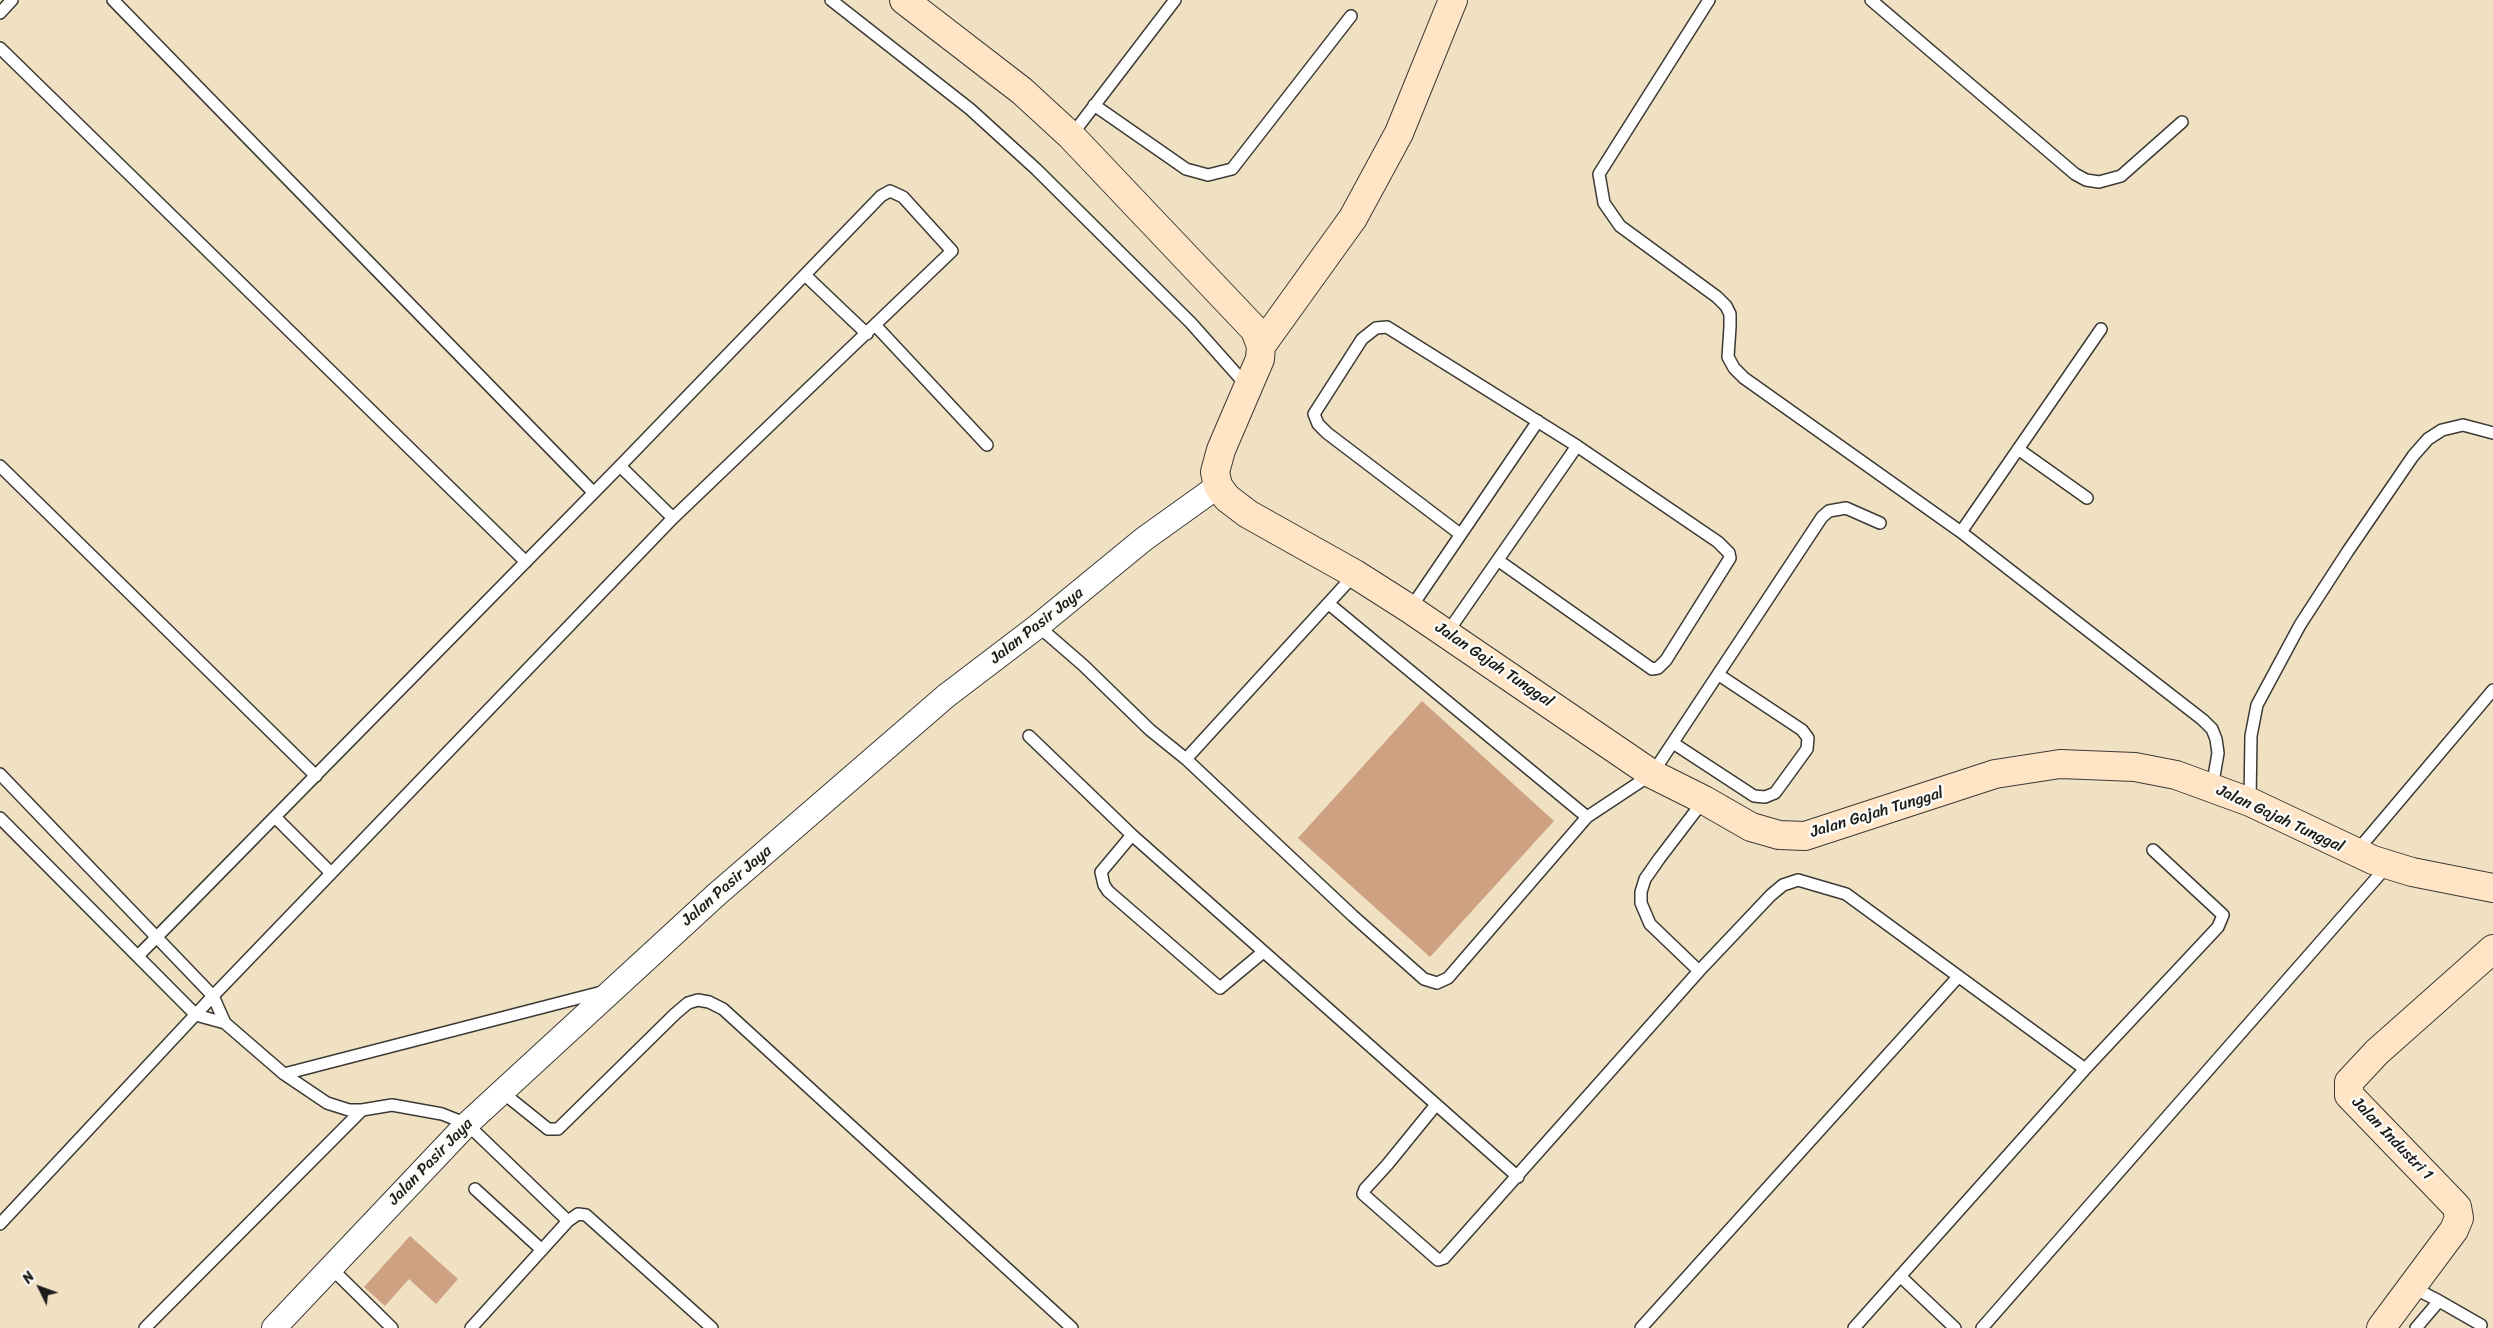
<!DOCTYPE html>
<html>
<head>
<meta charset="utf-8">
<style>
  body { margin:0 }
  #map { position:relative; width:2493px; height:1328px; overflow:hidden; background:#f0e1c2; font-family:Sriracha,sans-serif }
  canvas { display:block }
  .north { position:absolute; left:15px; top:1263px; width:50px; height:50px; -webkit-text-stroke:4px #fdfcf7; paint-order:stroke; rotate:312deg; font-size:14px; font-weight:700; line-height:20px; text-align:center; color:#1c1c1c }
  .north::after { content:''; display:block; margin:auto; width:18px; height:22px; background:#1c1c1c; clip-path:polygon(50% 0,100% 100%,50% 72%,0 100%) }
</style>
</head>
<body>
<div id="map">
<canvas width="2493" height="1328"></canvas>
<div class="north">N</div>
</div>
<script>
const context = document.querySelector('canvas').getContext('2d');
context.lineJoin = 'round';
function fillPath(path, color) {
  context.fillStyle = color;
  context.fill(path, 'evenodd');
}
function poly(rows) {
  const path = new Path2D();
  for (const r of rows) {
    path.moveTo(r[0], r[1]);
    for (let i = 2; i < r.length; i += 2) path.lineTo(r[i], r[i + 1]);
  }
  return path;
}
function trace(path, color, width, dash) {
  context.strokeStyle = color;
  context.lineWidth = width;
  context.lineCap = dash ? 'butt' : 'round';
  context.setLineDash(dash || []);
  context.stroke(path);
}
function write(font, color, halo, rows, align = 'center') {
  context.font = font + ' Sriracha,sans-serif';
  context.lineWidth = 5;
  context.setLineDash([]);
  context.textBaseline = 'middle';
  context.strokeStyle = halo;
  context.fillStyle = color;
  for (const [text, x, y, turn = 0] of rows) {
    context.save();
    context.translate(x, y);
    context.rotate((+turn || 0) * Math.PI / 180);
    context.textAlign = isNaN(turn) ? turn : align;
    if (halo) context.strokeText(text, 0, 0);
    context.fillText(text, 0, 0);
    context.restore();
  }
}
fillPath(poly([
  [1422,701,1554,821,1430,957,1298,838],
  [410,1236,458,1279,436,1304,409,1279,385,1306,364,1287]
]), '#cda181');
const lane = poly([
  [113,0,593,492],
  [831,0,970,109,1036,169,1191,323,1247,386],
  [1709,0,1599,174,1604,203,1620,226,1717,297,1726,306,1730,314,1730,327,1728,357,1734,368,1744,378,1961,532,2203,720,2212,729,2216,739,2218,753,2212,788],
  [1871,0,2075,174,2086,180,2099,182,2121,176,2182,122],
  [0,13,12,0],
  [0,48,526,562],
  [1094,105,1186,169,1208,175,1232,169,1351,16],
  [1071,136,1175,0],
  [805,275,867,334],
  [875,325,987,445],
  [2018,449,2087,498],
  [0,466,316,776],
  [620,466,673,518],
  [1961,532,2101,329],
  [1460,534,1327,433,1318,424,1314,414,1362,339,1376,328,1387,327,1577,446,1718,542,1729,553,1730,558,1666,660,1658,668,1652,669,1499,561],
  [1329,604,1587,817],
  [1410,609,1538,421],
  [1038,626,1083,665,1150,730,1186,759,1355,574],
  [1447,633,1577,446],
  [1029,736,1132,835,1518,1177],
  [1673,743,1754,796,1765,797,1775,793,1807,749,1808,738,1802,730,1719,675],
  [1186,759,1353,916,1424,979,1437,983,1448,978,1587,817,1652,774,1822,517,1829,511,1846,508,1880,523],
  [0,774,213,996,225,1023],
  [2250,802,2251,736,2257,705,2300,625,2348,551,2413,456,2428,439,2442,430,2463,425,2493,433],
  [0,818,196,1015,225,1023,284,1074,327,1103,349,1110,362,1110],
  [276,818,331,873],
  [1132,835,1101,872,1104,885,1108,891,1220,988,1262,953],
  [2356,852,2493,690],
  [1699,971,1650,924,1641,903,1641,892,1645,879,1659,859,1704,800],
  [284,1074,602,992],
  [502,1092,548,1129,558,1129,675,1014,688,1003,698,1000,709,1002,723,1009,1072,1328],
  [1435,1106,1387,1165,1365,1189,1363,1194,1438,1260,1444,1258,1699,971,1771,895,1783,885,1798,880,1846,894,2085,1069],
  [475,1189,542,1250],
  [568,1221,578,1214,586,1215,712,1328],
  [0,1224,213,996,673,518,952,251,903,197,890,191,881,196,620,466,138,956],
  [331,1268,392,1328],
  [1900,1276,1955,1328],
  [2412,1287,2439,1301],
  [145,1328,362,1110,392,1105,442,1114,467,1124,568,1221,471,1328],
  [1641,1328,1958,977],
  [1854,1328,2085,1069,2218,927,2223,915,2153,850],
  [1982,1328,2388,865],
  [2416,1328,2439,1301,2481,1325]
]);
const street = poly([
  [274,1328,467,1124,716,895,946,696,1038,626,1144,539,1218,486]
]);
const secondary = poly([
  [904,0,1022,91,1071,136,1255,330,1261,346,1260,359,1221,450,1215,472,1218,486,1227,498,1248,514,1355,574,1410,609,1652,774,1704,800,1751,827,1779,835,1805,836,1995,774,2060,764,2135,767,2176,775,2250,802,2373,860,2412,872,2493,888],
  [1261,346,1353,218,1399,133,1453,0],
  [2381,1328,2454,1230,2459,1218,2457,1207,2349,1095,2349,1082,2377,1052,2493,949]
]);
trace(lane, '#3c3a35', 14);
trace(street, '#3c3a35', 26);
trace(secondary, '#3c3a35', 30);
trace(lane, '#fff', 11);
trace(street, '#fff', 24);
trace(secondary, '#ffe4c6', 28);
write('16px', '#1c1c1c', '#fdfcf7', [
  ["Jalan Pasir Jaya",1037,626,-38],
  ["Jalan Gajah Tunggal",1494,665,34],
  ["Jalan Gajah Tunggal",1877,813,-17],
  ["Jalan Gajah Tunggal",2280,819,25],
  ["Jalan Pasir Jaya",727,886,-41],
  ["Jalan Industri 1",2392,1139,46],
  ["Jalan Pasir Jaya",431,1162,-46]
]);
</script>
</body>
</html>
